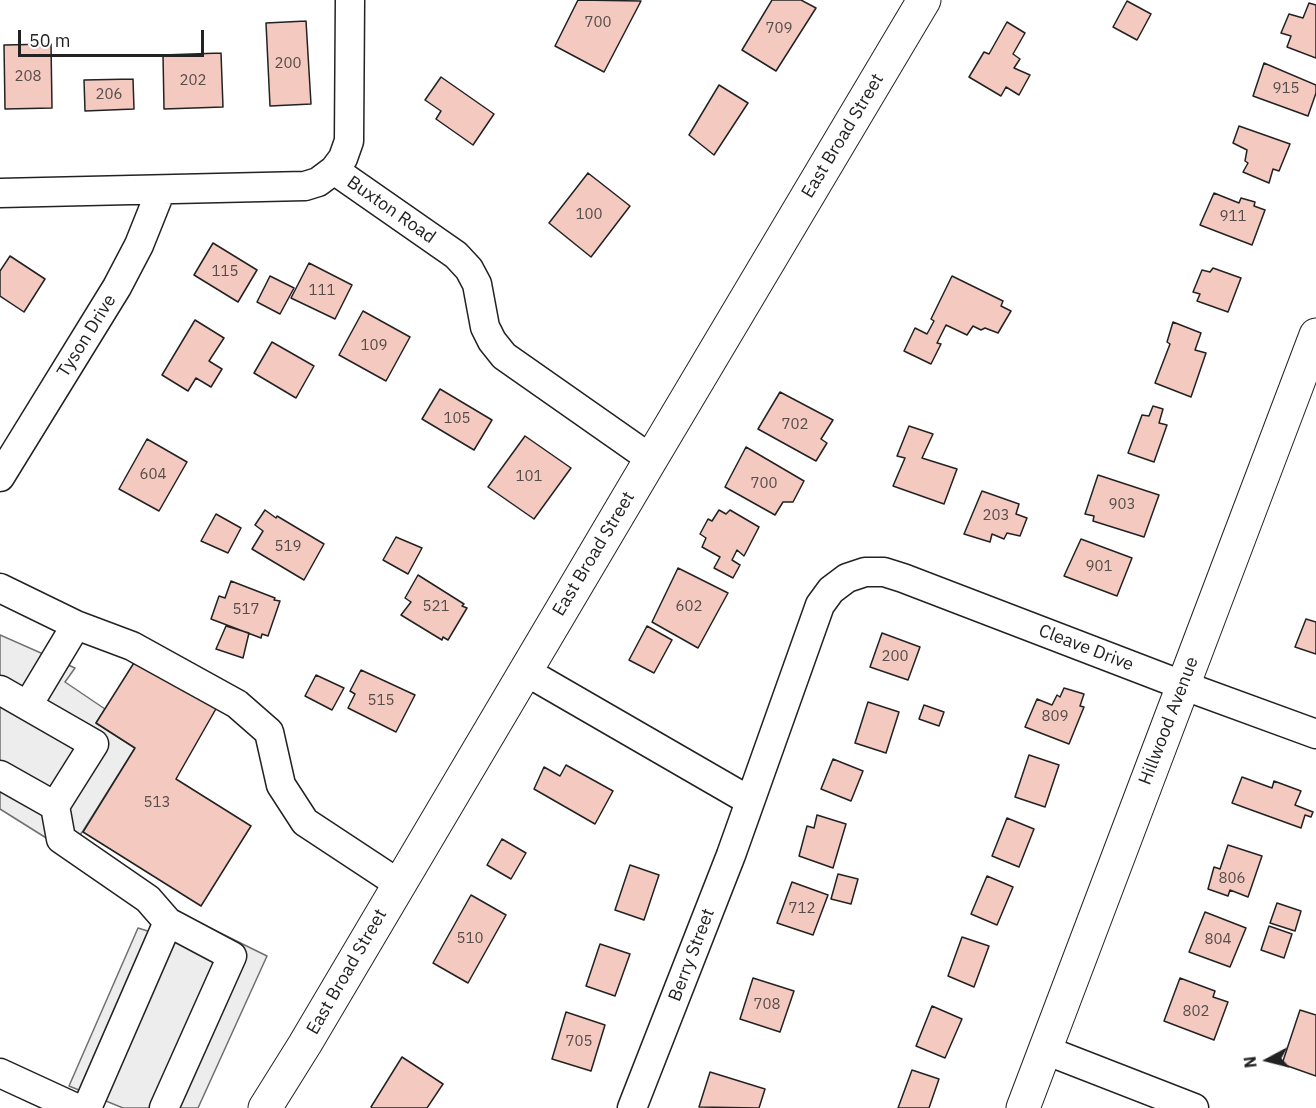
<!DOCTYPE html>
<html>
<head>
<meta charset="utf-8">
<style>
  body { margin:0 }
  #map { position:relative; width:1316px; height:1108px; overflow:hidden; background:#fff; font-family:"IBM Plex Sans",sans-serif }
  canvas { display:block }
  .north { position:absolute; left:1238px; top:1030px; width:60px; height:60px; -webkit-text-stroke:4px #fff; paint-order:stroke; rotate:263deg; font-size:16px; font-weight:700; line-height:24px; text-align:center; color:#222 }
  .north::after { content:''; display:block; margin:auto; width:21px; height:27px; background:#222; clip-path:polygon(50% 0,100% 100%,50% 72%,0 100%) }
  .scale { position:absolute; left:18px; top:30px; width:186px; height:27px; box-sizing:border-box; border:3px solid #222; border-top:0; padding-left:8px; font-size:18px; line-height:21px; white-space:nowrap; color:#222; -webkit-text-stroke:4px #fff; paint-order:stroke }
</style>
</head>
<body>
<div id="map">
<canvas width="1316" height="1108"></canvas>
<div class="north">N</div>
<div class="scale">50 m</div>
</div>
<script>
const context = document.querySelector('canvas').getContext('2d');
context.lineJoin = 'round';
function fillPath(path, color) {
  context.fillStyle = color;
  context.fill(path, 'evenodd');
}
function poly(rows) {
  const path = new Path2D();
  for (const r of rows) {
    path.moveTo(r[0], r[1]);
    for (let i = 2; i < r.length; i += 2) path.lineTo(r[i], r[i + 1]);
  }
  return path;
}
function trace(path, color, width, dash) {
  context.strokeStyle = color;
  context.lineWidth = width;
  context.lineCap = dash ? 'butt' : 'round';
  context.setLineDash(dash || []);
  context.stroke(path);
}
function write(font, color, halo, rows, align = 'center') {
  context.font = font + ' "IBM Plex Sans",sans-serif';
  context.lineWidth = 4.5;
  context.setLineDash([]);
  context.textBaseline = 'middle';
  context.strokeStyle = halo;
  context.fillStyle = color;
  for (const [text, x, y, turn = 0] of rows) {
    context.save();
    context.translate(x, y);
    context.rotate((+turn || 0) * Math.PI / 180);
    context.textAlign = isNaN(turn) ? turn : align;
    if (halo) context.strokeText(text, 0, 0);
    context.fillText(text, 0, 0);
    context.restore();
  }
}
const parking = poly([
  [0,635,75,668,65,682,105,709,96,723,135,748,83,831,67,851,0,809,0,635],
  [167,907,267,956,198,1108,123,1108,69,1086,138,928,154,933,167,907]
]);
fillPath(parking, '#ededed');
trace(parking, '#6f6f6f', 1.5);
const building = poly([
  [578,0,641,1,604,72,555,46,578,0],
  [772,0,801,0,816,8,776,71,742,50,772,0],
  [1127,1,1151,14,1137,40,1113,27,1127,1],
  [1309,3,1316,5,1316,58,1287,47,1291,36,1281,33,1289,14,1303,18,1309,3],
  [306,21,311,104,270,106,266,23,306,21],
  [1007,22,1025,33,1013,54,1020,59,1014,68,1030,75,1019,95,1006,87,1001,96,969,77,984,52,989,54,1007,22],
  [51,44,52,108,5,109,4,45,51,44],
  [221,53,223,107,164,109,163,55,221,53],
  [1264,63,1316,85,1316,93,1308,116,1253,96,1264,63],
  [441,77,494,114,473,145,436,119,441,111,425,100,441,77],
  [133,79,134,109,85,111,84,80,133,79],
  [719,85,748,103,714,155,689,135,719,85],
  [1239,126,1290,144,1279,171,1273,169,1269,183,1243,172,1248,163,1245,161,1247,150,1233,143,1239,126],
  [588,173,630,206,591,257,549,223,588,173],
  [1214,193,1239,203,1241,198,1255,202,1254,206,1265,210,1252,245,1200,225,1214,193],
  [213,243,257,270,238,302,194,275,213,243],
  [10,256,45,279,24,312,0,296,0,271,10,256],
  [309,263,352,285,335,319,291,298,309,263],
  [1213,268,1241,278,1228,312,1197,301,1200,294,1193,292,1202,270,1210,272,1213,268],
  [270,276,294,288,280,314,257,302,270,276],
  [952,276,1003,301,1001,306,1011,311,998,333,985,328,981,330,973,326,967,335,946,325,937,343,941,344,931,364,904,351,915,328,927,334,934,321,931,319,952,276],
  [363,311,410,337,386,381,339,355,363,311],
  [195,320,224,338,209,361,222,369,211,387,196,378,188,391,162,375,195,320],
  [1173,322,1201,333,1195,350,1206,353,1191,397,1155,383,1170,344,1167,342,1173,322],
  [272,342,314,366,296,398,254,373,272,342],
  [440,389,492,420,474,450,422,419,440,389],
  [780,392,833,420,821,439,827,443,816,461,758,429,780,392],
  [1153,406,1163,409,1159,423,1167,425,1154,462,1128,453,1142,415,1149,416,1153,406],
  [909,426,933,434,922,458,957,469,944,504,893,486,905,458,897,456,909,426],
  [525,436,571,468,534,519,488,487,525,436],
  [147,439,187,462,159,511,119,489,147,439],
  [746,447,804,481,793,502,783,502,775,515,725,487,746,447],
  [1098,475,1159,495,1144,537,1093,521,1094,516,1085,514,1098,475],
  [982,491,1019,504,1016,514,1027,518,1020,536,1007,533,1004,539,992,534,990,542,964,534,982,491],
  [265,510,276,518,277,516,324,544,304,580,252,549,263,531,255,525,265,510],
  [719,510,726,514,730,510,759,527,744,556,737,550,732,560,740,565,733,578,714,568,720,557,702,547,706,538,700,534,708,519,712,521,719,510],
  [216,514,241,528,228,553,201,541,216,514],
  [396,537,422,548,408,574,383,560,396,537],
  [1081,539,1132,558,1117,596,1064,576,1081,539],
  [678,568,728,593,698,648,652,622,678,568],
  [418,575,464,604,462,606,467,608,448,640,443,637,442,640,401,615,411,602,405,598,418,575],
  [231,581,275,598,274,600,280,601,268,636,262,634,261,638,211,619,219,596,225,598,231,581],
  [1306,619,1316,622,1316,654,1295,647,1306,619],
  [226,626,249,633,243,658,216,649,226,626],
  [647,626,672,640,654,673,629,660,647,626],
  [882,633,920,647,908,680,870,667,882,633],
  [137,658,217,707,176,779,251,826,201,906,83,832,135,748,96,723,137,658],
  [361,670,415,695,396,732,348,708,355,694,350,691,361,670],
  [316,675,344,688,332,710,305,696,316,675],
  [1064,688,1084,694,1080,706,1084,707,1069,744,1025,727,1037,699,1052,705,1057,695,1060,697,1064,688],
  [868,702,899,712,886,753,855,743,868,702],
  [924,705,944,712,939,726,919,719,924,705],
  [1029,755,1059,765,1045,807,1015,797,1029,755],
  [833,759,863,771,851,801,821,789,833,759],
  [566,765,613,791,595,824,534,789,544,767,560,776,566,765],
  [1242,777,1272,788,1274,781,1301,791,1295,805,1313,812,1311,817,1305,815,1301,828,1232,803,1242,777],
  [817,815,846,824,833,868,799,856,807,826,814,828,817,815],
  [1007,818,1034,829,1019,867,992,856,1007,818],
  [502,839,526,853,511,879,487,865,502,839],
  [1228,845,1262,856,1248,897,1230,890,1228,896,1208,889,1214,867,1220,869,1228,845],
  [630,865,659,875,644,920,615,910,630,865],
  [838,874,858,879,851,904,831,899,838,874],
  [987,876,1013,887,997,925,971,914,987,876],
  [792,882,828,895,813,935,777,923,792,882],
  [471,895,506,915,468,983,433,963,471,895],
  [1277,903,1301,911,1295,931,1270,923,1277,903],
  [1205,912,1246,928,1230,967,1189,952,1205,912],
  [1269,926,1292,934,1284,958,1261,950,1269,926],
  [962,937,989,946,974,987,948,976,962,937],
  [600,944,630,954,615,996,586,986,600,944],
  [753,978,794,991,780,1032,740,1019,753,978],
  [1180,978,1215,991,1213,997,1228,1002,1214,1040,1164,1021,1180,978],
  [932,1006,962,1019,945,1058,916,1046,932,1006],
  [1300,1010,1316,1015,1316,1076,1282,1064,1300,1010],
  [566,1012,605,1025,591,1071,552,1059,566,1012],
  [402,1057,443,1084,427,1108,372,1108,371,1107,402,1057],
  [912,1070,939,1079,929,1108,898,1108,912,1070],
  [710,1072,765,1089,759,1108,699,1107,710,1072]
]);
fillPath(building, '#f3c9c0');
trace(building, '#222', 1.5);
const minor = poly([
  [334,170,456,255,469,269,477,284,485,327,492,341,504,356,651,459],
  [0,193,305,186,318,182,334,170,343,158,349,141,350,0],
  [0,477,117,287,139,245,161,190],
  [0,588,76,625,132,646,237,704,269,732,281,785,305,822,399,884],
  [525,671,750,801],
  [0,690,94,744,55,806,61,839,148,899,168,922],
  [28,705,76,625],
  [0,775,55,806],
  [1045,1050,1194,1108],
  [0,1073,76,1108],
  [87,1108,168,922,232,956,164,1108],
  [632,1108,731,855,820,605,831,590,847,578,865,572,884,572,903,578,1182,685,1316,734]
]);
const major = poly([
  [265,1108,305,1044,651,459,924,0],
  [1023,1108,1316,335]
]);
trace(minor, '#222', 31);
trace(major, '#222', 35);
trace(minor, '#fff', 28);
trace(major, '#fff', 33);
write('15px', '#564c4a', null, [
  ["700",598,23],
  ["709",779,29],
  ["200",288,64],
  ["208",28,77],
  ["202",193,81],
  ["915",1286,89],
  ["206",109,95],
  ["100",589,215],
  ["911",1233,217],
  ["115",225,272],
  ["111",322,291],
  ["109",374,346],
  ["105",457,419],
  ["702",795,425],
  ["604",153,475],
  ["101",529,477],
  ["700",764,484],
  ["903",1122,505],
  ["203",996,516],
  ["519",288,547],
  ["901",1099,567],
  ["521",436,607],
  ["602",689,607],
  ["517",246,610],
  ["200",895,657],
  ["515",381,701],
  ["809",1055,717],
  ["513",157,803],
  ["806",1232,879],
  ["712",802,909],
  ["510",470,939],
  ["804",1218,940],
  ["708",767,1005],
  ["802",1196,1012],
  ["705",579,1042]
]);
write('18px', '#222', '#fff', [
  ["East Broad Street",843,136,-59],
  ["Buxton Road",391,210,35],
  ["Tyson Drive",87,336,-58],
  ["East Broad Street",594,554,-59],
  ["Cleave Drive",1086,648,21],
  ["Hillwood Avenue",1169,721,-69],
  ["Berry Street",692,955,-69],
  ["East Broad Street",347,972,-60]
]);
</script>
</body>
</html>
